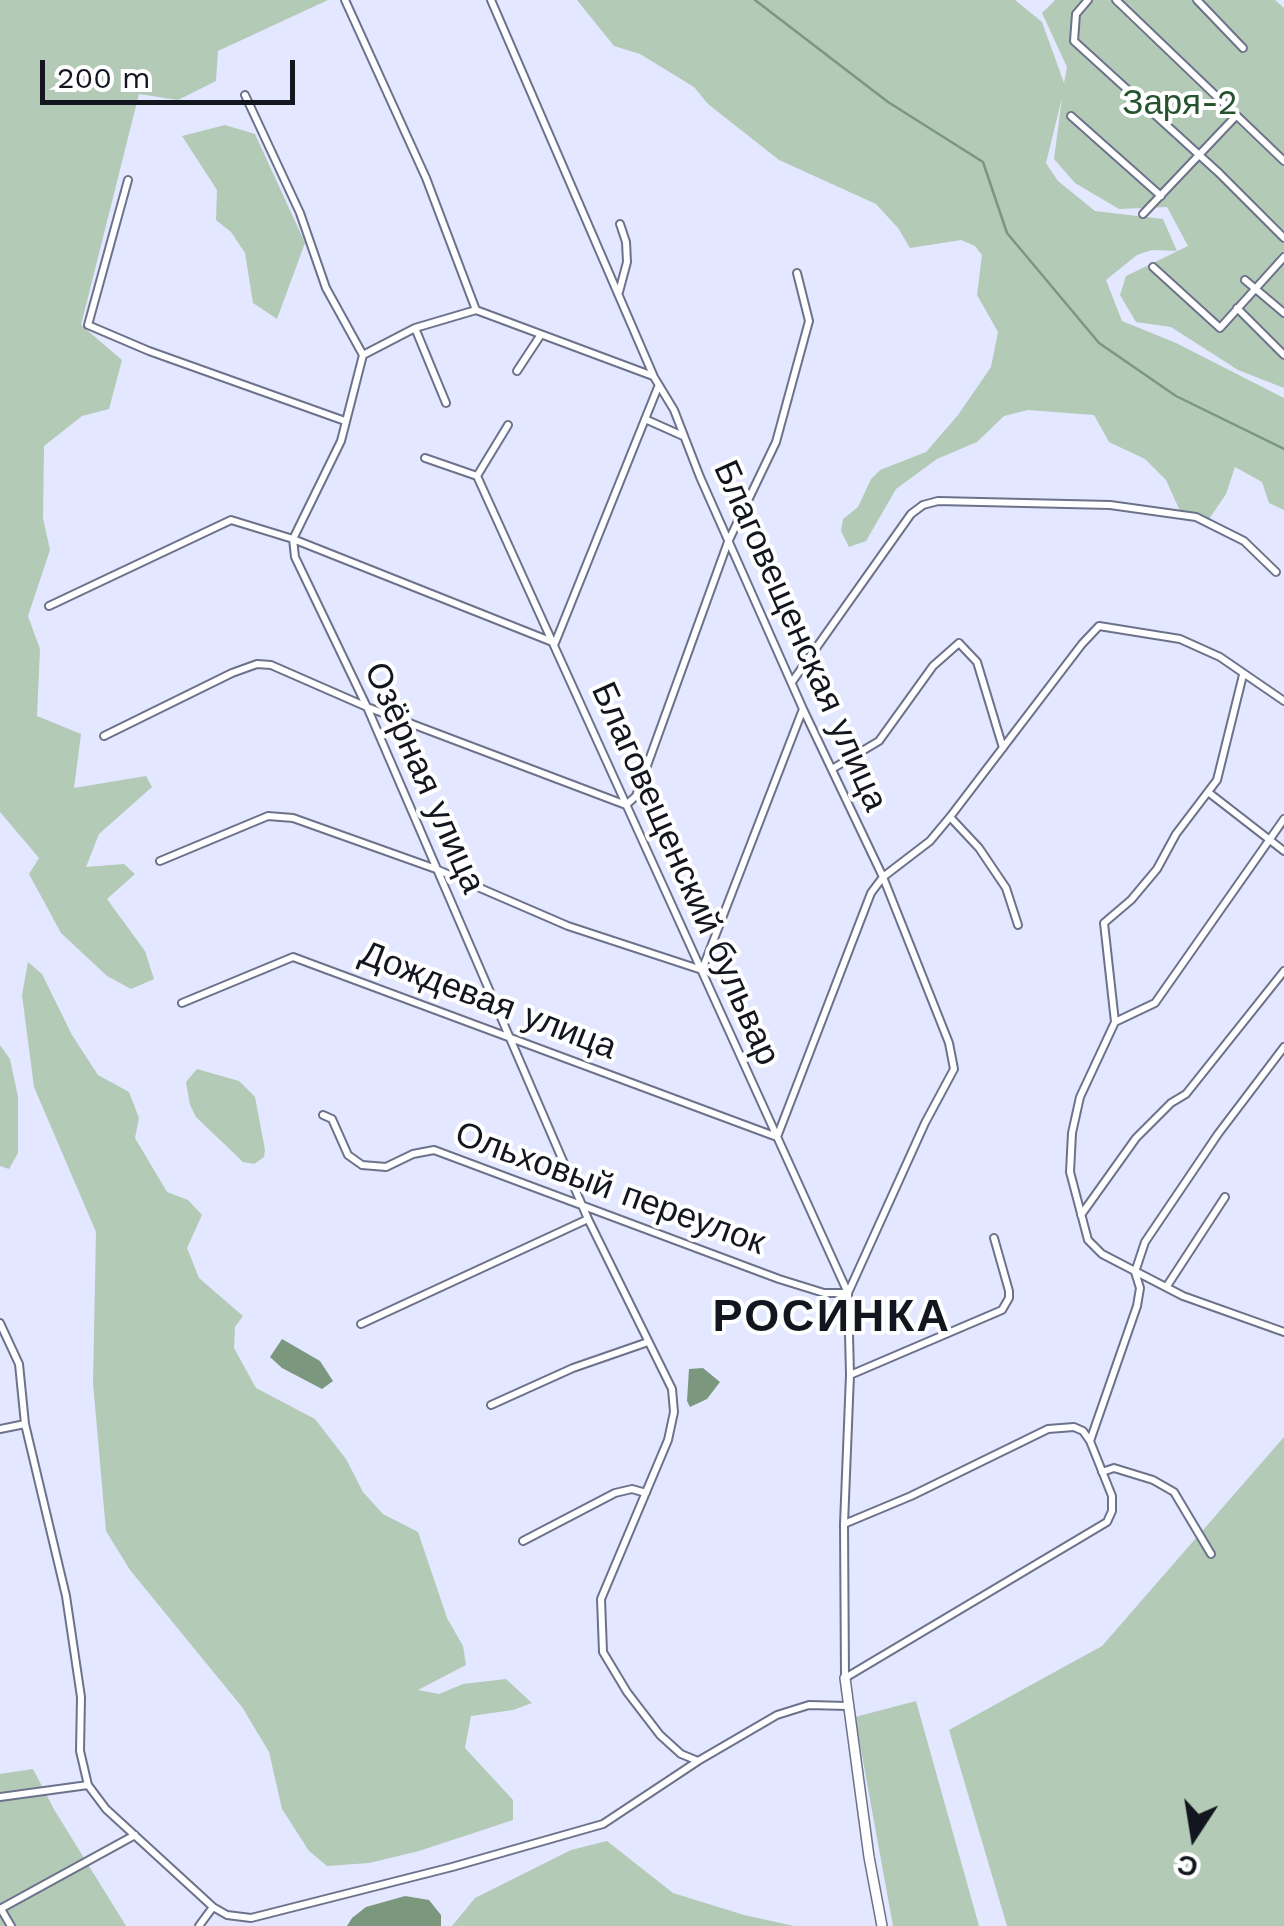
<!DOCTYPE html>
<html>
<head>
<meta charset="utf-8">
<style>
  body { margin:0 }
  #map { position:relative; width:1284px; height:1926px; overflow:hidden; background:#e3e7ff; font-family:"Work Sans",sans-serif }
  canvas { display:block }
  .north { position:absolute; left:1144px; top:1786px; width:100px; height:100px; -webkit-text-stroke:8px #fff; paint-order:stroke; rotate:192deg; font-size:28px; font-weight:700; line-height:40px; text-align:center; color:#14161f }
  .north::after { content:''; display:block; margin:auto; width:35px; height:45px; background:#14161f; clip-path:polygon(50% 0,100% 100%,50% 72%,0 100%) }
  .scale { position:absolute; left:40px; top:60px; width:255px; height:45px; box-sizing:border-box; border:5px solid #14161f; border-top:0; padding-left:12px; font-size:30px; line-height:35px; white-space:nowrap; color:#14161f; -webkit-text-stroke:8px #fff; paint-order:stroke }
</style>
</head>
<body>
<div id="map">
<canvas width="1284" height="1926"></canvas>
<div class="north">С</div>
<div class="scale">200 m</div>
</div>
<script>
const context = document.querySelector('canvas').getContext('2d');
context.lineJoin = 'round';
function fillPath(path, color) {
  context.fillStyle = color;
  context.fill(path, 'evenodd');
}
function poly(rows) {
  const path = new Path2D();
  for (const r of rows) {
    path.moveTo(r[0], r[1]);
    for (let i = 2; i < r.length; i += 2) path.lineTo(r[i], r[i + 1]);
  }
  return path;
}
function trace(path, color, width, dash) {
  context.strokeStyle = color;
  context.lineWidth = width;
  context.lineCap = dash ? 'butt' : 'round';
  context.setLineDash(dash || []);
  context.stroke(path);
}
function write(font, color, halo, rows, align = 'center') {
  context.font = font + ' "Work Sans",sans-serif';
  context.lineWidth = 8;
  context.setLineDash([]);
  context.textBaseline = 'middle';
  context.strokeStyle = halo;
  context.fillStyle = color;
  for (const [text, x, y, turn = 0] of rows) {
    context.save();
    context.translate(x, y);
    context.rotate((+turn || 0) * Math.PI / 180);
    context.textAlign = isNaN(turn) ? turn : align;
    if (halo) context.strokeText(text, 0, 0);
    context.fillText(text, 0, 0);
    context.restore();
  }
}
fillPath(poly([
  [0,0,328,0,218,51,216,81,178,100,139,94,81,325,122,360,109,409,82,416,44,446,43,518,50,550,28,616,40,649,37,716,81,734,74,788,146,776,152,787,99,834,86,867,124,864,135,874,107,899,145,951,154,979,131,989,107,976,61,933,29,874,39,858,0,812],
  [577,0,1015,0,1042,22,1064,83,1067,67,1042,13,1055,0,1275,0,1284,8,1284,388,1238,370,1171,327,1136,322,1120,295,1126,276,1188,246,1167,207,1119,209,1075,183,1054,159,1062,98,1046,163,1058,181,1095,211,1163,219,1177,251,1152,250,1137,255,1106,280,1122,321,1176,343,1284,398,1284,510,1269,503,1262,482,1235,467,1226,494,1205,525,1180,511,1166,480,1145,459,1109,442,1094,415,1028,410,1004,416,977,442,937,459,896,489,866,541,849,547,841,531,843,519,858,507,871,479,880,470,926,452,958,415,991,367,998,332,977,295,982,255,975,246,961,240,910,248,898,228,876,204,779,160,708,104,694,87,640,54,614,46],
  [225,125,255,134,305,243,277,319,253,303,245,253,231,232,216,220,217,190,182,136],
  [28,962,42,974,72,1035,98,1075,129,1092,139,1118,135,1138,167,1192,188,1200,202,1215,187,1248,199,1278,243,1316,235,1327,234,1348,256,1388,315,1419,346,1459,363,1492,383,1514,418,1532,447,1618,463,1646,466,1665,418,1690,439,1694,463,1684,506,1679,532,1703,513,1710,471,1716,465,1748,513,1800,513,1820,419,1851,369,1863,327,1866,309,1851,282,1809,269,1752,242,1707,130,1570,106,1531,93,1383,96,1232,34,1087,22,995],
  [0,1045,10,1059,18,1097,18,1153,9,1169,0,1166],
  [197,1069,239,1081,255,1097,265,1150,264,1157,254,1164,243,1162,196,1117,190,1105,186,1082],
  [1284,1437,1284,1926,1007,1926,949,1730,1102,1646],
  [916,1701,979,1926,893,1926,855,1717],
  [33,1769,55,1811,126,1926,0,1926,0,1774],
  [607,1841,673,1893,744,1915,794,1926,452,1926,475,1898,571,1850]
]), '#b3cab6');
fillPath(poly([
  [282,1339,320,1361,333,1381,322,1389,282,1368,270,1357],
  [703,1368,720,1382,707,1399,690,1407,687,1401,689,1369],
  [405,1896,429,1900,441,1915,441,1926,347,1926,352,1918,366,1907]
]), '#7b987f');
trace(poly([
  [755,0,888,102,983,162,1007,233,1099,343,1176,396,1284,449]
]), '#7b987f', 2.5);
const minor = poly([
  [345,0,426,178,476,310],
  [491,0,654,377,674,410,700,477,803,709,883,877,949,1043,954,1069,925,1123,848,1293],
  [1088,0,1076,14,1074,41,1219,173,1284,238],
  [1116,0,1284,161],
  [1197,0,1243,48],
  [245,95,300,213,326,288,363,355],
  [1071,116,1161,196],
  [128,180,88,325,149,351,345,421],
  [1143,214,1236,116],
  [1153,267,1220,328,1284,257],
  [1245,280,1284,313],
  [619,292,627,262,626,242,620,224],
  [1237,308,1284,355],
  [415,328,446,403],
  [363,355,341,441,293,539,295,557,367,707,588,1219,672,1389,674,1412,668,1440,601,1599,603,1652,627,1692,660,1735,681,1754,698,1761,777,1715,809,1705,847,1706],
  [363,355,415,328,476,310,653,376],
  [517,371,540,336],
  [645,419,683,436],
  [425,458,477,476],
  [477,476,848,1293,850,1375,844,1524,845,1678],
  [477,476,508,425],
  [49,606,231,520,293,539,555,643,658,387],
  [1243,675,1217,780,1176,834,1157,869,1131,900,1104,923,1115,1022,1080,1097,1072,1133,1070,1172,1088,1240,1102,1254,1183,1296,1284,1332],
  [792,682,911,514,923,505,938,501,1110,505,1196,517,1244,541,1276,572],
  [104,736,232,673,257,664,271,665,367,707,626,805,636,796,728,542,776,442,809,321,797,273],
  [832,769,879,741,933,666,959,643,977,662,1003,748],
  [1208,792,1284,851],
  [950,817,979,848,1006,888,1018,925],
  [160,861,268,816,293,818,436,869,568,926,702,970,803,709],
  [182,1003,293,957,777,1137,871,893,883,877,930,841,950,817,1082,644,1099,626,1180,639,1220,657,1284,701],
  [1115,1022,1155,1003,1284,819],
  [323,1115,332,1119,348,1155,362,1165,386,1167,413,1154,434,1150,779,1279,824,1293,848,1293],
  [1081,1215,1136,1138,1171,1103,1186,1094,1284,971],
  [1167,1286,1225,1197],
  [0,1323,19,1364,25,1424,66,1596,81,1697,80,1751,88,1785,106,1809,213,1907,227,1915,251,1918,452,1867,603,1824,698,1761],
  [361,1324,588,1219],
  [850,1375,1002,1310,1009,1298,1009,1291,994,1238],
  [491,1405,573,1368,648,1342],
  [0,1429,25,1424],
  [1102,1472,1114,1468,1153,1480,1174,1492,1211,1554],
  [844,1524,911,1496,1048,1429,1074,1427,1083,1431,1090,1441],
  [523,1541,615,1493,632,1489,646,1493],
  [845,1678,1107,1522,1112,1511,1112,1496,1090,1441,1137,1306,1140,1288,1135,1272,1145,1242,1218,1134,1284,1047],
  [0,1797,88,1785],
  [0,1909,135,1835],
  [1,1909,11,1926],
  [199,1926,213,1907]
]);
const tertiary = poly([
  [845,1678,869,1857,882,1926]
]);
trace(minor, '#6d728b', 10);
trace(tertiary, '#6d728b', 12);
trace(minor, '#fff', 6);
trace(tertiary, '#fff', 9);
write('35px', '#25532e', '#fff', [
  ["Заря-2",1180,104]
]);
write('35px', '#14161f', '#fff', [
  ["Благовещенская улица",800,636,66],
  ["Озёрная улица",424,778,66],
  ["Благовещенский бульвар",685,874,66],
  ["Дождевая улица",488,1001,21],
  ["Ольховый переулок",610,1189,20]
]);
context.letterSpacing = '2.5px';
write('bold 45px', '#14161f', '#fff', [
  ["РОСИНКА",832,1318]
]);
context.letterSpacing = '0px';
</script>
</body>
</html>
